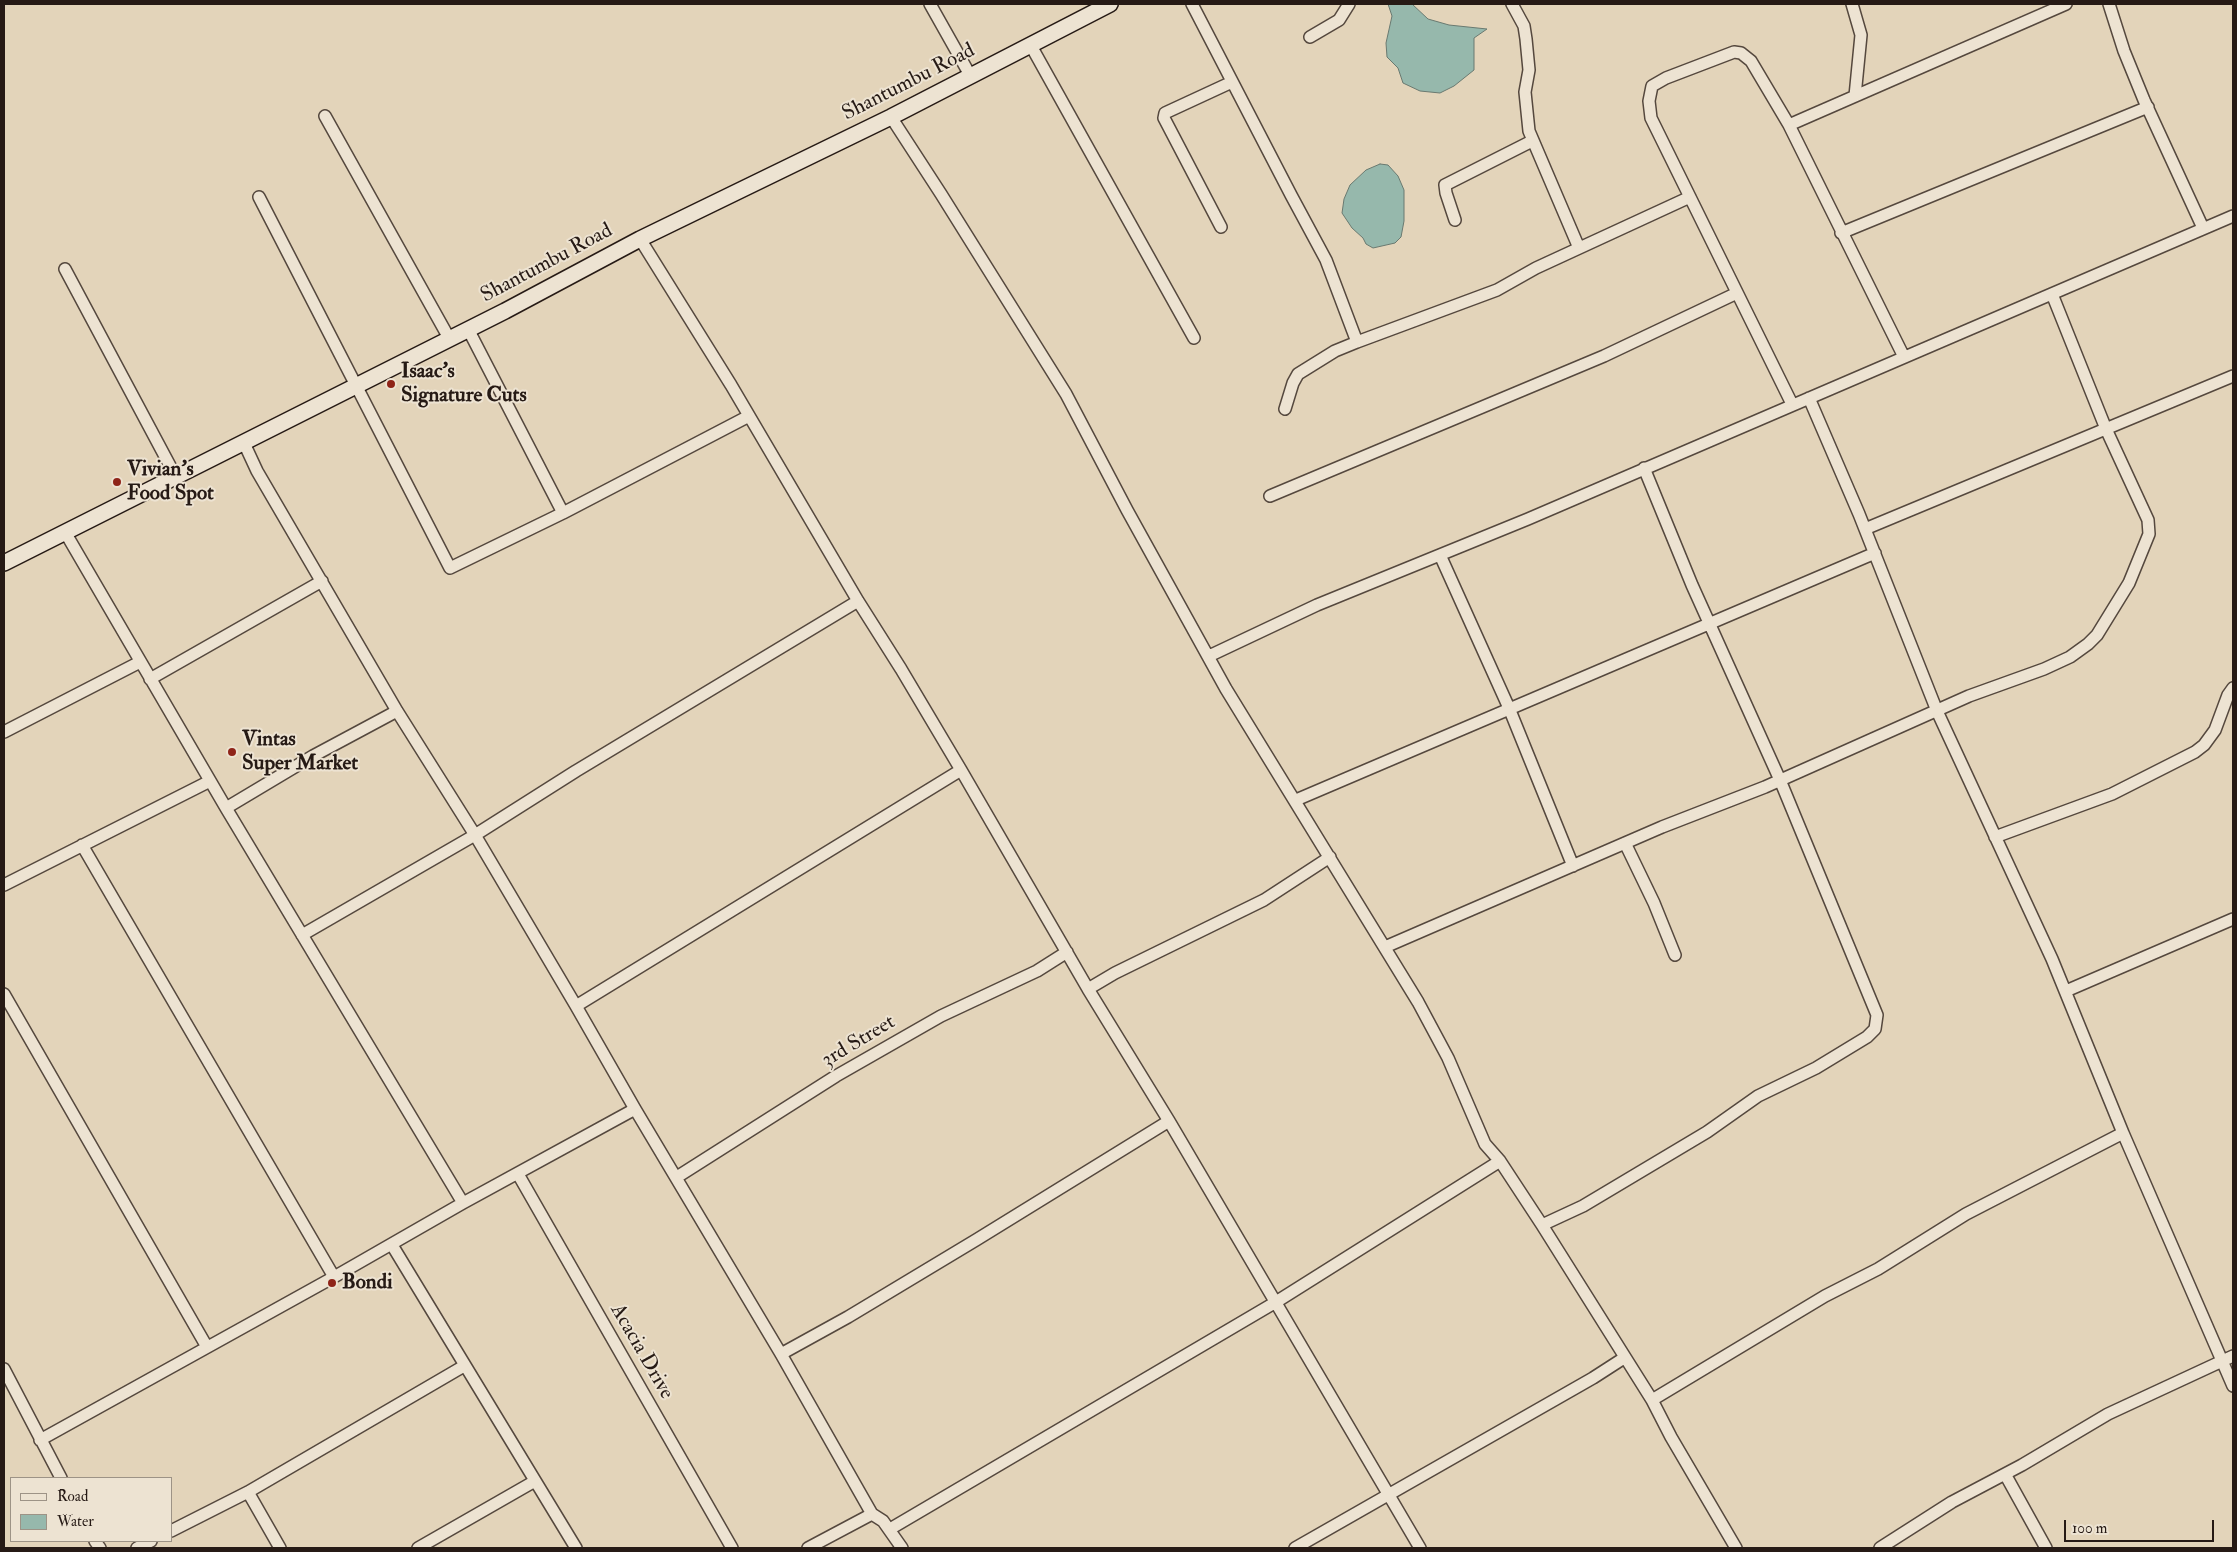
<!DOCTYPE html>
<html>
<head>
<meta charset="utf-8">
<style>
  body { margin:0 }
  #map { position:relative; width:2237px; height:1552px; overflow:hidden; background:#e3d4ba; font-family:"IM FELL Double Pica",serif }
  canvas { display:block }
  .frame { position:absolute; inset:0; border:5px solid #261a15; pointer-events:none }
  .legend { position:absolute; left:10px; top:1477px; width:162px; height:65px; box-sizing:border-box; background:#ede3d2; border:1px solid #9d9386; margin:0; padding:6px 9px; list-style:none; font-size:15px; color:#261a15 }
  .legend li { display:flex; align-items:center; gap:10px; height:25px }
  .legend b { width:25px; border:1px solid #9d9386 }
  .scale { position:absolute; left:2064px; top:1520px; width:150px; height:22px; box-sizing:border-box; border:2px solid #261a15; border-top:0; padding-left:6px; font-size:15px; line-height:18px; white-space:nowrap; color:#261a15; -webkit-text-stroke:4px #ede3d2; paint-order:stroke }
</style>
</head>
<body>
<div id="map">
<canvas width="2237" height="1552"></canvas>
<div class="frame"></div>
<ul class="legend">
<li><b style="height:6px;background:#ede3d2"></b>Road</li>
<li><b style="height:14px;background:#96b8ac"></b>Water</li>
</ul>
<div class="scale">100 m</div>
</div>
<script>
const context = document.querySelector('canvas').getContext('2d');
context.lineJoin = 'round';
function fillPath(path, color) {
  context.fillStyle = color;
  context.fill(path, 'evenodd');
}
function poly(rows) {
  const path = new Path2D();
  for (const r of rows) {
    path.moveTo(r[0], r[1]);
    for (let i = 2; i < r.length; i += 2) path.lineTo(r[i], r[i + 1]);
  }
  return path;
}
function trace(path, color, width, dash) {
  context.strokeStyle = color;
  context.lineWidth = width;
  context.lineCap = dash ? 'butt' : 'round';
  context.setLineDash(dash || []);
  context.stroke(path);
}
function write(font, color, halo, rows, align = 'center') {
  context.font = font + ' "IM FELL Double Pica",serif';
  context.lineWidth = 4;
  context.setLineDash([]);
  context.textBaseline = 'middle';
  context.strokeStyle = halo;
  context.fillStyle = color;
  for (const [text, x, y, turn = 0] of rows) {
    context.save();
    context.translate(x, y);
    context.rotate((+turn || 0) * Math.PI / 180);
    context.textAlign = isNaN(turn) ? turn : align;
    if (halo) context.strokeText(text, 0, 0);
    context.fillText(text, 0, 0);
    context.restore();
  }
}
const water = poly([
  [1388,4,1412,4,1428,19,1449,25,1487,29,1474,38,1474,70,1454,86,1440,93,1420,91,1403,83,1398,68,1387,57,1386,43,1392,16,1388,4],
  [1380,164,1388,165,1398,176,1404,190,1404,221,1401,237,1395,243,1373,248,1366,244,1363,238,1352,228,1342,213,1344,199,1350,185,1366,170,1380,164]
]);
fillPath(water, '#96b8ac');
trace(water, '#697970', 1);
const street = poly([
  [930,4,970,75],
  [1192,4,1291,195,1326,260,1357,342,1335,351,1298,374,1293,383,1285,409],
  [1512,4,1524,26,1526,39,1529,70,1525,92,1529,131,1579,248],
  [1852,4,1861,35,1855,96],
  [2109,4,2124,51,2144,100,2203,228],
  [1310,37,1339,20,1349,4],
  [1030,44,1194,338],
  [325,116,449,338],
  [891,117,941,194,1066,394,1127,510,1226,689,1418,1002,1448,1058,1485,1144,1500,1161,1542,1225,1652,1400,1671,1437,1736,1548],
  [1789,125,2066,4],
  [259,197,450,568,563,513,749,416],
  [1455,220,1446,193,1445,185,1532,141],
  [1221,227,1164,118,1165,113,1232,82],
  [1841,233,2148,107],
  [640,239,731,385,858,601,901,669,961,770,1088,989,1169,1121,1420,1548],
  [65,269,176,477],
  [468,329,563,513],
  [1357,342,1497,290,1536,268,1690,197],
  [1792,404,1651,118,1649,101,1652,86,1666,78,1734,52,1741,53,1751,61,1789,125,1904,357],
  [244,443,257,471,397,711,475,835,576,1006,635,1109,781,1354,872,1514,883,1521,902,1548],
  [1270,496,1604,356,1737,293],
  [1865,529,2233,376],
  [65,532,226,808,463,1203],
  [1440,555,1509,708,1573,866],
  [1209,656,1317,605,1528,519,2233,216],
  [150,679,322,581],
  [4,732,140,662],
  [1296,800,1875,553],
  [226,808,313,756,397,711],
  [1995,837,2112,794,2195,752,2204,745,2215,730,2228,695,2233,688],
  [1625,843,1654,903,1675,955],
  [82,845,334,1277],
  [4,885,210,781],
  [302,935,475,835,576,771,858,601],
  [1385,947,1662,827,1765,787,1969,696,2044,669,2070,657,2088,644,2097,635,2129,583,2149,534,2148,520,2106,429,2052,294],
  [1088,989,1115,973,1264,900,1330,857],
  [2066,991,2233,919],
  [4,994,207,1347],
  [576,1006,961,770],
  [2123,1133,2233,1386],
  [518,1174,732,1548],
  [677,1177,836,1076,941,1016,1037,971,1067,952],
  [1542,1225,1583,1206,1707,1132,1758,1096,1816,1068,1867,1037,1875,1029,1877,1015,1780,780,1692,585,1644,468],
  [392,1245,576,1548],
  [781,1354,848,1317,976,1240,1169,1121],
  [4,1369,61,1478],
  [1652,1400,1825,1296,1878,1269,1966,1214,2123,1133,2052,959,1937,711,1859,514,1809,398],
  [40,1440,334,1277,463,1203,635,1109],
  [2005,1474,2046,1548],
  [248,1492,280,1548],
  [890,1529,1276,1302,1500,1161],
  [171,1531,248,1492,464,1366],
  [95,1541,100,1548],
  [137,1548,151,1541],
  [418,1548,535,1481],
  [808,1548,872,1514],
  [1295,1548,1593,1378,1624,1358],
  [1880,1548,1952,1502,2022,1465,2108,1414,2233,1356]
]);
const secondary = poly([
  [4,563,505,311,640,239,891,117,1110,4]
]);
trace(street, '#55483e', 14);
trace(secondary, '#261a15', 18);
trace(street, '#ede3d2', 11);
trace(secondary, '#ede3d2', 15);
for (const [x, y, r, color] of [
  [391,384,5,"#8f2418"],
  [117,482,5,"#8f2418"],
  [232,752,5,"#8f2418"],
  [332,1283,5,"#8f2418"]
]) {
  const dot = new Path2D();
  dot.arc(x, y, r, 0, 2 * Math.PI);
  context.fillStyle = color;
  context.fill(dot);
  trace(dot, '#ede3d2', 2);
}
write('21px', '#261a15', '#ede3d2', [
  ["Shantumbu Road",909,83,-27],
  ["Shantumbu Road",547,264,-28],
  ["3rd Street",859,1042,-31],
  ["Acacia Drive",641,1352,60]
]);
write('bold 21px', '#261a15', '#ede3d2', [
  ["Isaac's",401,372],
  ["Signature Cuts",401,396],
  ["Vivian’s",127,470],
  ["Food Spot",127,494],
  ["Vintas",242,740],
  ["Super Market",242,764],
  ["Bondi",342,1283]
], 'left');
</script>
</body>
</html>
